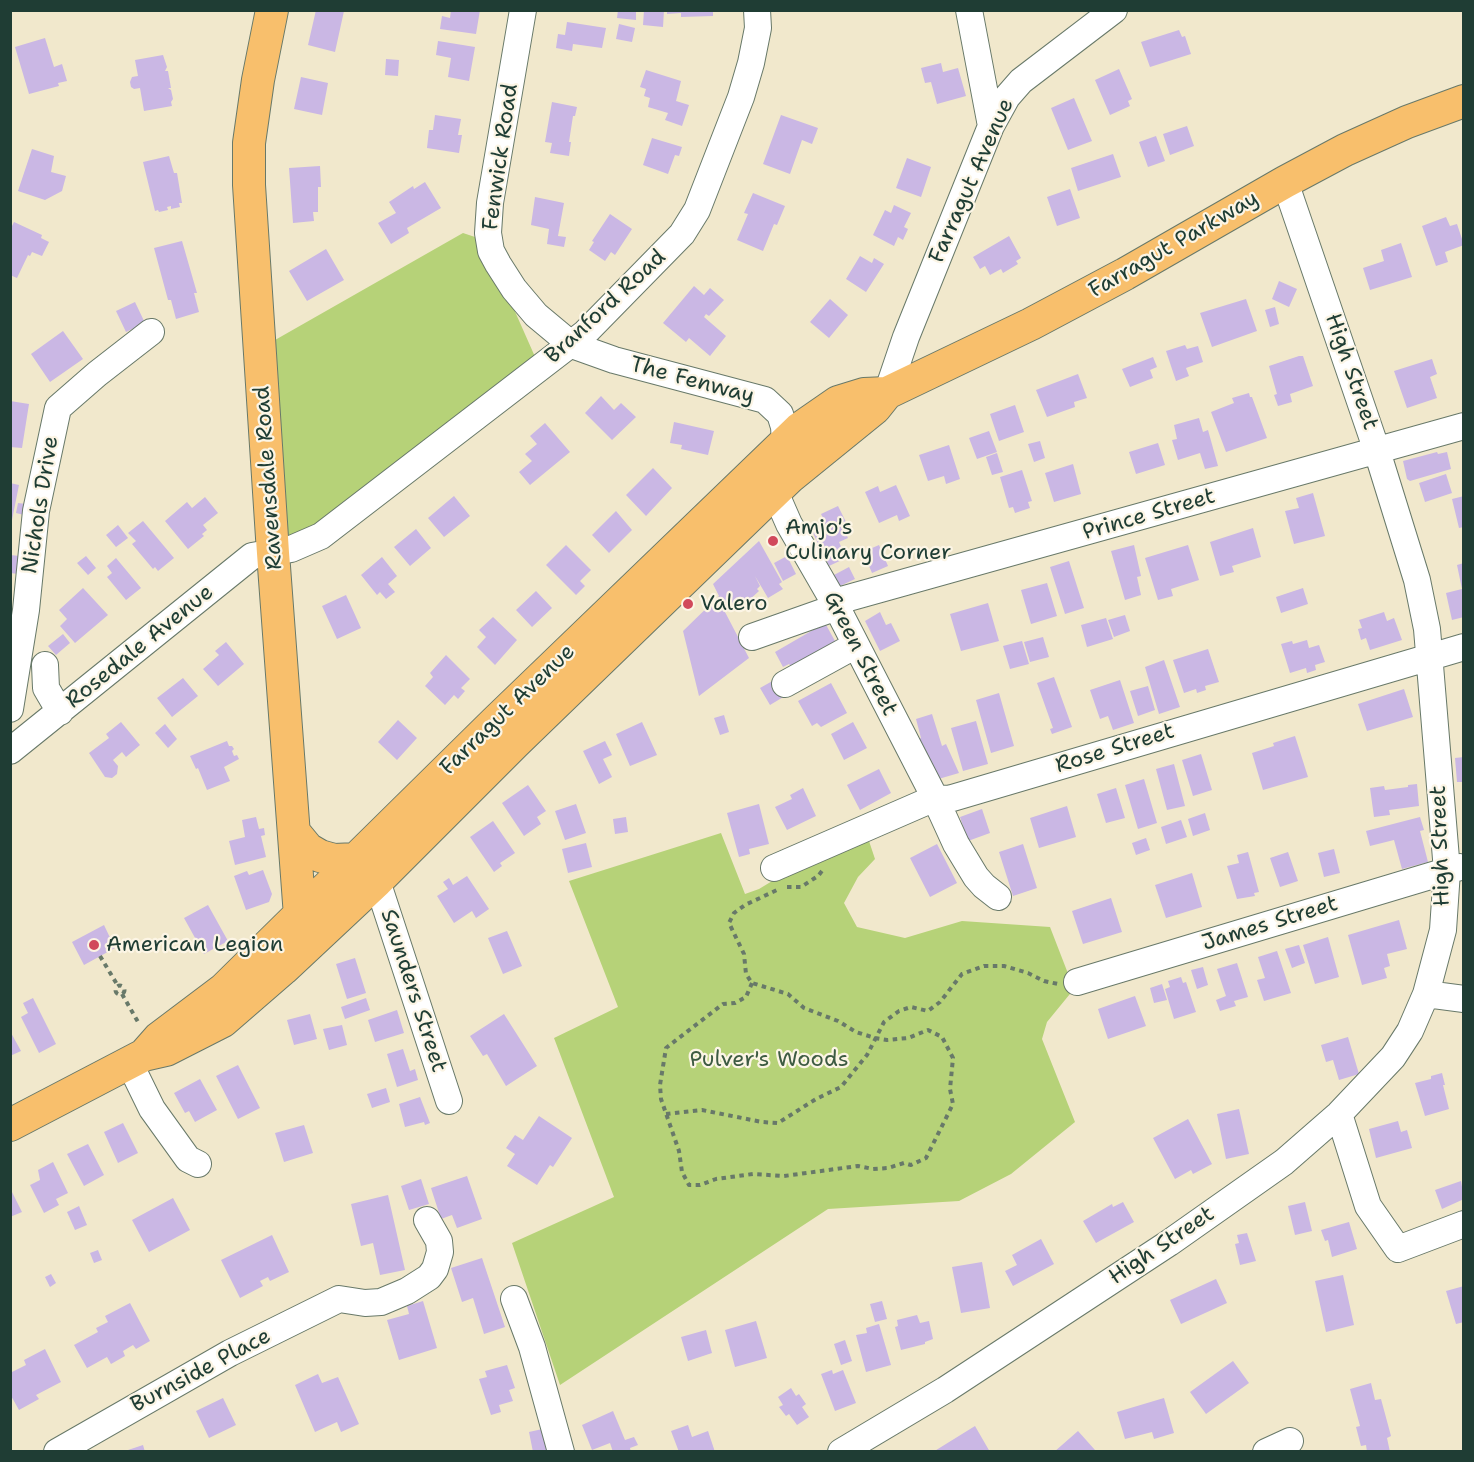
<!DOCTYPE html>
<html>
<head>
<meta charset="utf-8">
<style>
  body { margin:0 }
  #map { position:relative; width:1474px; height:1462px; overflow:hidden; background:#f1e8cc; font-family:"Shantell Sans",sans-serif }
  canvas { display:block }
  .frame { position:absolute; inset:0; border:12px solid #1f3d34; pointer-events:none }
</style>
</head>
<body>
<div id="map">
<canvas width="1474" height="1462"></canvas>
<div class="frame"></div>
</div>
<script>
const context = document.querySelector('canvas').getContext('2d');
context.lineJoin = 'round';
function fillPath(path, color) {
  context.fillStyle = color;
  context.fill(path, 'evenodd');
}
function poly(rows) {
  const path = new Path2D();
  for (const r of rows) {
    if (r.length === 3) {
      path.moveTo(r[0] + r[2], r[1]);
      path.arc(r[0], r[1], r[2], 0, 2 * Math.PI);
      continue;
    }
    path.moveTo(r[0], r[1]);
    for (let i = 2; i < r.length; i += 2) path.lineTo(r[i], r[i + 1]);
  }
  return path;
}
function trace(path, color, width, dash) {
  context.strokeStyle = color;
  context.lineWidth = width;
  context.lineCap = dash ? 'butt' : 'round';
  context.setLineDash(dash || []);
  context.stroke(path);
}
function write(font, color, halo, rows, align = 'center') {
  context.font = font + ' "Shantell Sans",sans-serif';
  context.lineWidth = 4.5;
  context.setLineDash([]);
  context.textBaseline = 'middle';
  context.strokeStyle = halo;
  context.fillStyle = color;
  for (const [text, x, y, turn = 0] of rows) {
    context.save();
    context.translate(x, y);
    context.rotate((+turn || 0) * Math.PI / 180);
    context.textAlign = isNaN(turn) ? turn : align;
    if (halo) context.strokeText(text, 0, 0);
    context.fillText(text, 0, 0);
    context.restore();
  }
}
fillPath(poly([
  [463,233,478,238,509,298,536,359,291,549,273,553,261,348],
  [721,833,745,894,759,889,812,857,867,835,875,859,858,877,844,903,857,927,905,938,962,921,1050,927,1074,989,1047,1022,1042,1039,1075,1122,1011,1174,959,1201,828,1209,560,1385,512,1243,614,1197,554,1038,618,1007,569,881]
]), '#b6d278');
fillPath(poly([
  [316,10,344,11,335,52,308,45],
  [451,10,480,10,476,34,440,29,442,16,450,18],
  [618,10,636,10,636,20,617,18],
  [644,10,664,10,663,27,643,25],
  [667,10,713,10,713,16,681,17,681,13,667,14],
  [567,22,606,28,602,48,573,44,572,51,556,48,558,34,565,35],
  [619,24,635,28,632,42,616,39],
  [1179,30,1182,37,1185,36,1191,54,1150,67,1141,42],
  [45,38,54,67,62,64,67,81,58,83,59,86,29,94,15,47],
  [438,41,475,47,469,81,448,77,451,58,436,55],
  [163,55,167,67,165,71,168,71,171,88,168,88,171,90,173,99,171,102,172,106,144,111,140,88,134,89,131,87,130,82,132,77,138,76,135,60],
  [386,59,399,60,398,76,385,75],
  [941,63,943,72,958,68,966,96,937,104,931,82,925,83,921,68],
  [1119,69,1132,99,1128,101,1130,106,1110,115,1095,80],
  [646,70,681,81,676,101,689,105,682,126,665,120,668,113,648,107,650,98,644,96,646,89,640,87],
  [301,77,328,83,322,115,294,109],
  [1074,98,1092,141,1068,150,1051,108],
  [552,102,577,107,575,116,573,116,569,142,571,142,569,156,550,153,552,143,545,142],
  [435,115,461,119,458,135,462,135,459,153,427,148,429,130,433,130],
  [781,115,818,128,812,144,802,140,790,174,763,164],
  [1187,126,1194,146,1170,155,1163,134],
  [1156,136,1165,161,1148,167,1139,142],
  [652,138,682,147,679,156,675,155,668,174,643,165],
  [32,149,54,156,51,172,66,176,62,191,45,200,18,191],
  [1113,154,1121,177,1078,191,1071,168],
  [169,156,174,173,177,173,182,203,179,203,180,207,171,209,171,206,167,207,168,210,159,212,158,210,155,211,143,162],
  [907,158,931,167,921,197,896,188],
  [320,166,321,187,318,187,318,212,313,212,314,221,293,223,289,168],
  [425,182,441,208,407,228,409,233,391,244,378,223,396,213,389,202,413,186,414,189],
  [1070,189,1080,218,1057,226,1047,197],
  [753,193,785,206,777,225,774,224,763,251,737,240,748,214,744,213],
  [535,197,564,203,558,236,566,237,564,247,547,244,549,229,531,225],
  [894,205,911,213,904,227,908,229,903,240,898,237,894,246,873,235,885,210,891,213],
  [610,214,632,229,615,255,611,252,605,261,589,250,594,242,592,241],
  [1446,217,1450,226,1457,224,1464,245,1445,252,1448,262,1436,266,1422,226],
  [14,222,42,235,41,238,49,242,42,256,32,252,30,256,28,255,17,278,10,275,10,230],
  [1009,236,1021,258,1016,261,1018,264,1003,273,1001,269,990,275,985,266,980,269,973,257],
  [182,241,197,293,194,293,199,312,176,319,171,300,168,300,154,248],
  [1401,243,1412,277,1370,290,1363,268,1384,261,1381,250],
  [326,249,344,280,307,301,289,271],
  [860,256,872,263,874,258,884,264,866,292,846,279],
  [1279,281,1297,289,1289,307,1272,299],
  [694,286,704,295,710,288,724,300,709,316,706,314,704,317,726,336,710,356,689,338,686,342,663,323],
  [830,299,848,315,829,338,810,322],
  [1246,299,1257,331,1212,347,1200,313],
  [135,302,145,323,126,332,116,311],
  [1275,307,1279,324,1270,327,1265,310],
  [63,331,83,359,50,382,31,354],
  [1185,345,1187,349,1198,346,1203,362,1186,368,1189,376,1176,381,1166,351],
  [1299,356,1303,356,1313,386,1290,394,1292,402,1278,406,1274,395,1277,394,1269,366],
  [1153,357,1157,367,1150,370,1153,378,1130,387,1122,369],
  [1432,359,1437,374,1430,377,1437,398,1407,408,1394,371],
  [1078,374,1087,398,1074,402,1075,407,1047,417,1036,390],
  [1249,393,1250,397,1252,397,1267,438,1226,452,1211,412,1234,403,1232,398],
  [601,396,614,410,621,403,636,417,612,440,585,413],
  [10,401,29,404,22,448,10,447],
  [1015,405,1024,432,999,441,990,414],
  [1199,418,1203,432,1208,430,1218,466,1205,469,1200,453,1178,460,1172,440,1177,439,1174,425],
  [674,422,714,431,708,455,681,449,682,445,670,443],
  [545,423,570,452,530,485,519,472,532,461,525,454,537,444,530,436],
  [989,431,997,452,977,459,969,438],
  [1040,441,1045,458,1034,462,1028,444],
  [1158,443,1165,465,1136,474,1129,452],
  [949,445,960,479,946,484,944,476,928,481,919,455],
  [1437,452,1438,454,1447,452,1451,469,1410,481,1407,479,1403,461],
  [997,453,1003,472,992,475,986,457],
  [1073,464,1081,494,1054,502,1045,473],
  [653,468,672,488,646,516,626,495],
  [1022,470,1032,501,1028,502,1030,508,1015,513,1013,507,1009,508,1000,477],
  [1446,474,1452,493,1425,502,1419,483],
  [10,483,19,485,12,520,10,519],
  [896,485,910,516,899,521,897,515,879,523,865,492,878,486,880,492],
  [1313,493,1325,536,1294,544,1285,511,1299,508,1296,498],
  [454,496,470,516,444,537,428,518],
  [1464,496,1464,527,1459,528,1452,499],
  [205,497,218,513,203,525,207,530,202,534,204,536,188,549,165,521,187,502,192,508],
  [18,503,26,504,24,515,16,513],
  [838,506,846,522,841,524,848,538,839,542,846,558,829,566,810,527,824,520,821,514],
  [616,511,632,530,609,553,592,535],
  [143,521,174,558,158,571,155,567,153,569,132,544,136,541,128,533],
  [118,525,128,538,116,547,106,535],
  [1253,528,1261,557,1232,566,1234,572,1220,576,1210,542],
  [416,529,431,548,410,566,394,547],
  [759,541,782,582,779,584,783,589,768,598,755,576,760,586,757,589,759,591,745,604,740,598,725,612,749,658,699,696,683,631,719,596,713,584],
  [566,545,591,570,580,581,585,586,576,595,546,565],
  [879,545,888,566,872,573,863,552],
  [1134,545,1141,576,1137,577,1141,595,1125,600,1111,551],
  [1188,545,1199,580,1171,589,1173,596,1158,600,1145,558],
  [10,555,20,556,18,574,10,573],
  [86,556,96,568,88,575,77,563],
  [787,556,796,574,783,581,774,563],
  [382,557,397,576,388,584,395,592,386,599,380,592,377,595,361,575],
  [116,558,141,588,126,600,107,577,112,573,107,566],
  [1069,561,1084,608,1065,614,1050,567],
  [1464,563,1464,617,1452,620,1446,593,1462,589,1457,565],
  [849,567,855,579,840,586,834,575],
  [1047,583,1057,616,1031,624,1021,590],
  [83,588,108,615,75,643,60,626,67,619,59,610],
  [1303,588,1308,604,1281,613,1276,597],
  [536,591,552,608,532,627,516,610],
  [346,595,361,628,337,639,322,606],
  [988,603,999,641,961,651,950,614],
  [880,612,886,625,891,623,900,641,880,651,865,621],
  [1384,612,1387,621,1394,618,1402,640,1370,650,1366,638,1361,640,1358,629,1362,628,1359,620],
  [1125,615,1130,631,1114,637,1108,620],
  [493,617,517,640,495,665,477,647,486,637,479,630],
  [1106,618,1113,639,1087,647,1081,625],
  [825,623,835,641,791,666,789,664,783,667,775,652],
  [63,634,70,643,56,655,48,646],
  [1043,637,1049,657,1030,662,1024,642],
  [1307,640,1309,648,1319,645,1325,662,1315,665,1316,670,1307,673,1306,668,1290,673,1281,644,1292,641,1293,644],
  [1022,641,1029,664,1010,669,1003,646],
  [226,642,244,664,218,686,203,669,219,655,215,651],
  [1208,649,1219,682,1205,686,1206,690,1197,693,1196,689,1184,693,1173,660],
  [446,655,470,679,461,688,465,691,458,699,454,695,445,705,425,686,433,677,430,673],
  [1164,660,1180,707,1159,714,1145,667],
  [1054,677,1072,727,1052,734,1050,729,1053,728,1037,683],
  [183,678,198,696,172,717,157,698],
  [776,679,785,696,770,705,760,688],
  [1120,680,1134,723,1113,730,1108,716,1100,719,1090,690],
  [831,683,847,713,821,727,817,723,812,726,798,701],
  [1148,686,1155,710,1138,716,1130,691],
  [1404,689,1413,717,1367,731,1358,704],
  [999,693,1014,746,991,753,976,700],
  [932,714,942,746,946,744,959,773,935,780,917,739,921,738,916,719],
  [724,715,729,732,720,735,714,718],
  [398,720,417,738,397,760,378,742],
  [976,721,988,764,963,771,951,728],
  [121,722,140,745,126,757,122,752,113,760,118,766,117,774,112,778,105,777,89,753,109,738,106,734],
  [642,722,657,755,630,766,616,734],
  [853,722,867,748,844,760,831,734],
  [165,724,177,739,168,748,155,733],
  [1295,736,1308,777,1263,790,1252,753,1274,746,1273,743],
  [227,741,229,746,232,746,234,749,232,751,234,756,237,755,239,759,224,767,230,781,207,790,198,768,196,769,190,756],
  [605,741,612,755,603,759,612,777,599,784,583,751],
  [1201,754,1212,790,1193,796,1182,760],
  [1464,757,1464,782,1457,782,1455,758],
  [1174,764,1185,806,1167,810,1156,769],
  [879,769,891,793,860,810,847,785],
  [1144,779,1157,823,1138,829,1125,785],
  [1417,784,1419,806,1389,810,1390,815,1374,817,1370,788,1384,786,1385,790,1408,787,1408,785],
  [528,785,546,811,537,817,541,824,524,836,502,803],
  [803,788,816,816,787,830,775,807,792,799,790,795],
  [1116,788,1125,818,1106,823,1097,794],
  [576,804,586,833,565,840,555,811],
  [759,804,769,844,749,849,750,854,739,857,727,813],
  [1067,806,1076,837,1039,848,1030,818],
  [982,809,990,833,968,841,960,817],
  [1205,813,1210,830,1193,836,1188,819],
  [256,817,259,829,264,828,265,835,261,836,266,857,235,865,229,841,245,837,242,820],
  [626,817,628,832,615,834,613,819],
  [1420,817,1424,830,1420,831,1428,862,1402,869,1394,840,1370,846,1366,831],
  [1181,820,1187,837,1166,844,1161,827],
  [493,821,515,853,500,863,502,866,494,872,470,837],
  [1146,838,1150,850,1136,855,1132,843],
  [586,843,592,867,568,873,562,849],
  [937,844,957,883,930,897,910,858],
  [1023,844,1037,888,1013,896,999,852],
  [1334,849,1340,873,1324,877,1318,853],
  [1248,852,1259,892,1254,893,1255,896,1237,899,1227,866,1239,863,1237,855],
  [1288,852,1298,881,1280,887,1270,858],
  [263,870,272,894,269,902,246,910,234,876,247,871,249,875],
  [1192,873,1202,907,1166,918,1155,885],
  [467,876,489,909,476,918,472,911,454,923,437,896,448,889,443,882,449,878,453,885],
  [1111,898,1122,932,1083,944,1072,911],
  [208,905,228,941,204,954,184,918],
  [1399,920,1407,949,1387,954,1390,966,1384,968,1387,978,1362,985,1348,935],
  [104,925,115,948,84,965,72,942],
  [507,931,522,966,503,974,488,938],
  [1328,937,1339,977,1315,984,1303,945],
  [1299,945,1305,963,1292,968,1285,949],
  [1277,951,1291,993,1264,1001,1257,980,1265,978,1258,957],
  [355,958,366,993,347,999,336,964],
  [1237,963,1248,997,1234,1001,1236,1006,1220,1011,1216,1000,1226,996,1217,969],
  [1203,967,1208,985,1197,989,1191,970],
  [1181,977,1183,983,1186,982,1196,1012,1174,1019,1165,989,1170,987,1168,981],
  [1162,984,1167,1000,1154,1003,1150,988],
  [1135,996,1146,1026,1108,1039,1098,1009],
  [33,998,56,1044,39,1053,21,1017,28,1013,23,1003],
  [366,998,370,1010,345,1019,341,1007],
  [397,1010,404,1033,375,1042,368,1020],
  [310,1014,317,1039,294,1045,287,1020],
  [504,1014,537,1066,506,1086,487,1054,483,1056,470,1036],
  [342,1025,347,1045,329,1050,323,1029],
  [10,1031,21,1051,10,1056],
  [1348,1037,1359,1074,1339,1080,1333,1060,1326,1062,1321,1045],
  [403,1049,410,1071,415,1069,418,1080,397,1087,387,1054],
  [238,1065,260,1108,238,1119,216,1076],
  [1442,1073,1445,1085,1443,1085,1449,1109,1425,1116,1415,1083,1431,1079,1431,1076],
  [200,1079,217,1110,195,1122,189,1111,185,1113,174,1093],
  [386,1088,390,1102,372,1108,367,1094],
  [420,1097,430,1123,425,1125,424,1122,405,1127,399,1104],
  [1239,1109,1249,1154,1226,1159,1217,1114],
  [539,1116,572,1138,553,1167,550,1165,537,1185,507,1166,515,1154,506,1148,515,1135,523,1140],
  [1188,1119,1212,1164,1193,1174,1191,1170,1175,1179,1153,1138],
  [1398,1121,1401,1132,1407,1130,1412,1148,1376,1158,1369,1129],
  [123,1123,138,1153,118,1163,104,1132],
  [304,1125,313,1153,284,1162,275,1133],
  [88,1144,104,1175,84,1186,67,1154],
  [53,1162,68,1193,56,1199,59,1205,44,1213,30,1185,40,1180,38,1170],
  [467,1176,482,1219,457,1228,452,1215,441,1219,431,1188],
  [421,1179,429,1204,409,1210,401,1186],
  [1461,1181,1464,1199,1442,1209,1435,1190],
  [10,1188,22,1212,10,1217],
  [388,1195,405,1270,380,1275,373,1243,361,1246,351,1204],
  [173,1198,190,1230,149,1252,132,1220],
  [1123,1202,1134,1222,1096,1243,1083,1221,1112,1204,1113,1207],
  [1305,1202,1312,1231,1295,1235,1288,1206],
  [79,1206,87,1225,75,1230,67,1212],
  [1349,1222,1357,1249,1332,1257,1328,1240,1325,1241,1321,1230],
  [1247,1233,1256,1261,1240,1265,1235,1244,1239,1243,1237,1235],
  [272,1235,289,1272,270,1281,268,1277,260,1281,263,1286,240,1298,221,1260],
  [1041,1239,1054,1264,1013,1286,1005,1271,1017,1265,1012,1255],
  [98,1250,102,1260,94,1263,90,1253],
  [482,1258,505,1327,484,1334,473,1298,462,1302,451,1268],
  [982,1262,990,1308,961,1313,952,1267],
  [51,1274,56,1283,50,1287,45,1277],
  [1343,1275,1354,1325,1326,1332,1315,1281],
  [1216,1279,1227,1303,1181,1324,1170,1300],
  [1464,1286,1464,1322,1456,1324,1446,1291],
  [423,1301,437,1348,399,1360,387,1320,409,1314,407,1306],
  [882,1301,887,1319,875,1322,870,1304],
  [130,1303,150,1341,136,1349,133,1345,123,1351,125,1356,111,1364,107,1357,87,1368,74,1345,98,1332,96,1328,108,1322,105,1316],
  [917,1315,920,1323,929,1321,933,1339,925,1342,925,1344,901,1350,895,1327,898,1326,897,1320],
  [756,1321,767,1358,735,1367,725,1330],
  [879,1324,891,1365,866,1372,856,1335,867,1333,866,1328],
  [706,1330,712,1353,688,1361,681,1337],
  [845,1340,852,1361,841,1365,834,1344],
  [45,1349,61,1382,36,1395,39,1399,19,1410,10,1394,10,1373,26,1365,24,1360],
  [1233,1361,1249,1383,1206,1414,1190,1392],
  [507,1365,515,1388,509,1390,513,1401,499,1405,501,1412,491,1415,479,1379,487,1377,485,1371],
  [832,1370,833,1374,843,1370,856,1403,835,1411,821,1374],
  [318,1374,322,1383,338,1377,359,1424,341,1432,337,1422,315,1432,295,1385],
  [1371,1383,1375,1400,1381,1399,1391,1436,1387,1438,1390,1452,1367,1452,1366,1445,1361,1446,1356,1427,1360,1426,1350,1389],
  [791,1388,796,1396,799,1394,806,1404,802,1407,809,1417,797,1425,789,1414,786,1416,779,1407,783,1405,778,1397],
  [223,1398,236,1425,209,1438,196,1411],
  [1164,1398,1174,1433,1154,1439,1152,1432,1125,1439,1117,1412],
  [613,1411,625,1440,634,1437,638,1445,630,1448,631,1452,613,1452,610,1443,592,1450,582,1425],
  [688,1425,692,1437,708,1431,715,1452,679,1452,671,1431],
  [975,1426,990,1452,933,1452],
  [547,1428,552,1452,533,1452,529,1432],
  [1078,1431,1095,1450,1054,1452],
  [143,1445,145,1452,125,1452,125,1451]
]), '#cab7e4');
const minor = poly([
  [523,10,490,203,488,233,491,251,498,264,514,289,536,315,572,345,614,360,765,400,780,414,784,427,785,442,775,476,775,492,789,524,834,602,935,798,956,844,976,877,984,886,998,897],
  [969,10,991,126],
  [887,393,906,337,991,126,1007,97,1021,81,1114,10],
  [834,602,1464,426],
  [752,637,837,607],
  [45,665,46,688,60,712],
  [785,684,856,645],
  [10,709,26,610,36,511,58,408,97,374,151,332],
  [10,751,252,556,291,549,321,536,585,333,682,234,697,210,741,97,751,63,758,28,757,10],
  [774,868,935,798,949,799,1464,647],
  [377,881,449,1101],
  [1077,982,1460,867],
  [1426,994,1464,999],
  [129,1062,152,1109,188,1159,198,1164],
  [1339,1114,1368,1206,1398,1249,1464,1224],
  [514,1299,532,1347,561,1452],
  [57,1452,230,1353,339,1299,365,1303,381,1302,407,1291,429,1277,435,1269,440,1252,439,1241,427,1220],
  [841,1452,945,1390,1169,1243,1284,1162,1339,1114,1393,1057,1410,1031,1426,994,1443,930,1447,871,1427,629,1417,580,1377,451,1285,182],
  [1266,1452,1290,1441]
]);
const major = poly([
  [272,10,258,80,249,143,249,185,273,553,300,916,303,927],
  [294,832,308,849,320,856,334,860,357,859],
  [144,1055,159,1038,224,989,495,722,799,429,838,402,864,394,887,393,1031,324,1125,274,1285,182,1345,150,1407,122,1464,101],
  [10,1125,144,1055,166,1050,223,1021,283,969,377,881,515,743,790,477,875,408,887,393]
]);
trace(minor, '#687969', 28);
trace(major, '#687969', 34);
trace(poly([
  [787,887,801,887,818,876,822,871],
  [100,956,118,986],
  [752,983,746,997,735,1003,723,1004,666,1048,660,1085,661,1099,679,1151,682,1172,689,1185,700,1185,716,1179,753,1174,784,1176,858,1166,873,1169,888,1168,904,1163,911,1165,926,1158,953,1104,950,1089,953,1058,942,1037,928,1030,908,1038,887,1040,875,1038,856,1032,838,1021,804,1008,788,994,752,983,746,974,744,954,729,923,734,913,745,905,777,890],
  [120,990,4.5],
  [122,994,138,1022],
  [666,1114,702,1110,762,1122,778,1123,816,1099,841,1087,867,1055,884,1022,899,1011,911,1007,928,1011,940,1002,962,974,984,966,1004,966,1028,973,1044,981,1058,984]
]), '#687969', 4, [4.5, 4.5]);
trace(minor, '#fff', 26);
trace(major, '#f8bf6c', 32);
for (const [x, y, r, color] of [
  [773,541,6,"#d1495b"],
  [688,604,6,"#d1495b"],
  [94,945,6,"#d1495b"]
]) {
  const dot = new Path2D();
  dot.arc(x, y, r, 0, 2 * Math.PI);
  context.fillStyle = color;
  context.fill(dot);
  trace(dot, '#fcf5e5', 2);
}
write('22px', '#1f3d34', '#fcf5e5', [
  ["Fenwick Road",501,157,-82],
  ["Farragut Avenue",972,181,-66],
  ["Farragut Parkway",1174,245,-30],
  ["Branford Road",606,307,-43],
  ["High Street",1351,372,71],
  ["The Fenway",692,381,15],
  ["Ravensdale Road",269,478,-94],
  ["Nichols Drive",41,505,-81],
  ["Prince Street",1149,515,-16],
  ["Rosedale Avenue",140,647,-39],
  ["Green Street",860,654,63],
  ["Farragut Avenue",508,710,-44],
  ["Rose Street",1115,749,-17],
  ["High Street",1441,846,-92],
  ["James Street",1270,924,-17],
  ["Saunders Street",413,991,72],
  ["High Street",1162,1246,-34],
  ["Burnside Place",201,1371,-28]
]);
write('22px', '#1f3d34', '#fcf5e5', [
  ["Amjo's",785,528],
  ["Culinary Corner",785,553],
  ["Valero",700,604],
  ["American Legion",106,945]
], 'left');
write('22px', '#3d5b42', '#fcf5e5', [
  ["Pulver's Woods",769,1060]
]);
</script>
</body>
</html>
